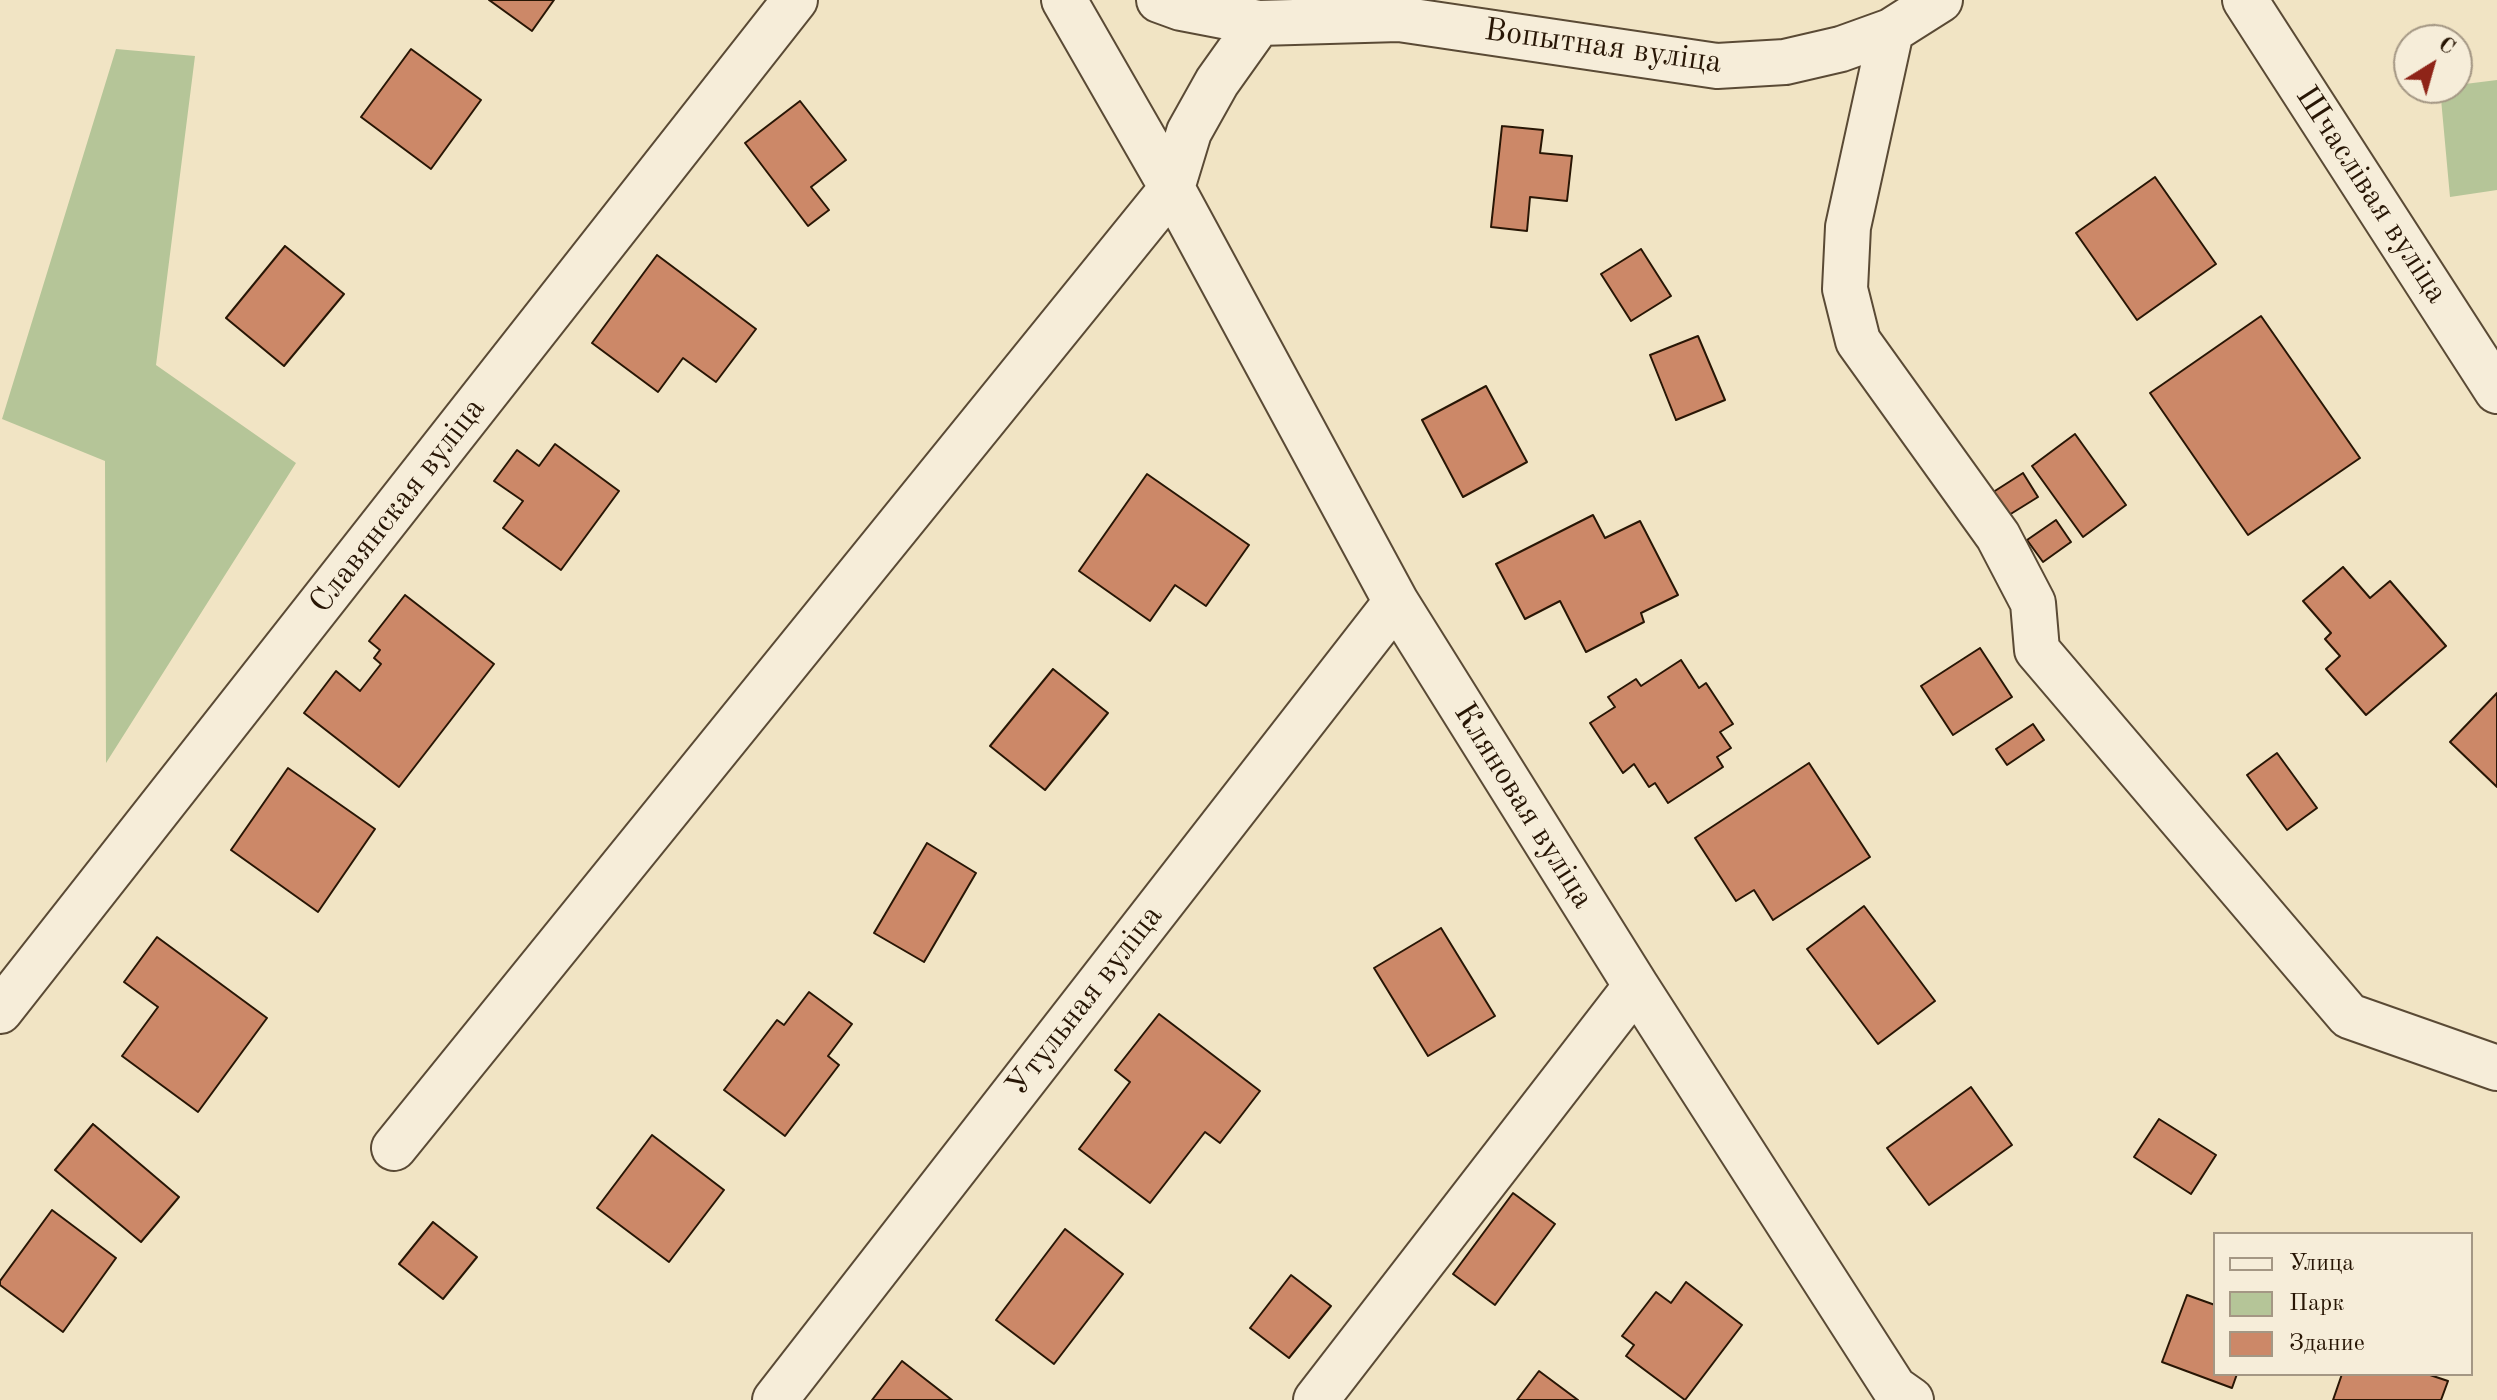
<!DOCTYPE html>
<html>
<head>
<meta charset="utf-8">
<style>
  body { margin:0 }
  #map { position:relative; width:2497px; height:1400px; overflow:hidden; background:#f1e4c4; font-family:"Old Standard TT",serif }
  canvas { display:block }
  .legend { position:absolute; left:2213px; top:1232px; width:260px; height:144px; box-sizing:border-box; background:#f6edd9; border:2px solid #a49784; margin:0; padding:10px 14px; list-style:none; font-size:24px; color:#281605 }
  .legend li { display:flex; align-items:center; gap:16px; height:40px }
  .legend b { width:40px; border:2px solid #a49784 }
  .north { position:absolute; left:2393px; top:24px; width:80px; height:80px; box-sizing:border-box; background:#f6edd9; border:2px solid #a49784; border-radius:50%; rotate:37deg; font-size:22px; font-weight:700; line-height:32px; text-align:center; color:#281605 }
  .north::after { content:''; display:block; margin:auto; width:28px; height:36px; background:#8f2418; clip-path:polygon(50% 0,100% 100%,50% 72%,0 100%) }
</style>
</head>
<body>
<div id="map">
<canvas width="2497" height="1400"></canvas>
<ul class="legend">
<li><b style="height:10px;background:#f6edd9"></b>Улица</li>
<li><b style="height:22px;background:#b5c598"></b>Парк</li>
<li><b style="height:22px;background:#cc8868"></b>Здание</li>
</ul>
<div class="north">С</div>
</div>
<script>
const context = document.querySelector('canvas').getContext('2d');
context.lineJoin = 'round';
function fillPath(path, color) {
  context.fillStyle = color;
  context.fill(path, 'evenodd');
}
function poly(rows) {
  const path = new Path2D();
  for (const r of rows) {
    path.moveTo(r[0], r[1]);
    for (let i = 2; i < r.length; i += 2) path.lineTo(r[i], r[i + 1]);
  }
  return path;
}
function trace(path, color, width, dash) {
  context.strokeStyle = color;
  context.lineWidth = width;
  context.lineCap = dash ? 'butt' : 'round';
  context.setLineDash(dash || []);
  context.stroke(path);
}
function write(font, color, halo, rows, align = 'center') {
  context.font = font + ' "Old Standard TT",serif';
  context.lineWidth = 8;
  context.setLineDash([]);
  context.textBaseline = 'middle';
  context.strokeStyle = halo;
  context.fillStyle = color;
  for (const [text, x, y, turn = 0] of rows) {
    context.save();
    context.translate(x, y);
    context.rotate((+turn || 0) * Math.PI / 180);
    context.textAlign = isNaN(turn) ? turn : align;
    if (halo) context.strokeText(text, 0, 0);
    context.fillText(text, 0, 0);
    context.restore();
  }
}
fillPath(poly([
  [116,49,195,56,156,365,296,463,106,763,105,461,2,419],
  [2497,80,2497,190,2450,197,2440,88,2457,88,2457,85]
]), '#b5c598');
const building = poly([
  [489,0,554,0,532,31,489,0],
  [411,49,481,100,431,169,361,117,411,49],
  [800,101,846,160,811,187,829,210,808,226,745,143,800,101],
  [1502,126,1543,130,1540,153,1572,156,1567,201,1530,197,1527,231,1491,227,1502,126],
  [2155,177,2216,264,2137,320,2076,233,2155,177],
  [285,246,344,294,284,366,226,318,285,246],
  [1641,249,1671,296,1631,321,1601,274,1641,249],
  [657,255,756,329,716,382,683,358,658,392,592,343,657,255],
  [2261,316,2360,458,2248,535,2150,393,2261,316],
  [1698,336,1725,400,1676,420,1650,355,1698,336],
  [1486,386,1527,462,1463,497,1422,420,1486,386],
  [2075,434,2126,505,2083,537,2032,466,2075,434],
  [555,444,619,491,561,570,503,528,523,501,494,481,517,450,539,466,555,444],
  [2023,473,2038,497,2001,520,1987,496,2023,473],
  [1147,474,1249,545,1206,606,1175,585,1150,621,1079,571,1147,474],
  [1593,515,1605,538,1640,521,1678,595,1641,613,1644,622,1586,652,1560,601,1525,619,1496,564,1593,515],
  [2056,520,2071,542,2043,562,2027,540,2056,520],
  [2343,567,2370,598,2390,581,2446,646,2366,715,2326,669,2340,656,2325,639,2331,633,2303,601,2343,567],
  [405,595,494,664,399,787,304,713,336,671,360,691,381,664,374,658,380,650,369,641,405,595],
  [1980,648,2012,697,1953,735,1921,686,1980,648],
  [1681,660,1699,688,1706,683,1733,724,1720,732,1731,748,1717,757,1723,767,1668,803,1655,783,1649,787,1634,764,1623,773,1590,723,1615,707,1608,697,1636,679,1641,686,1681,660],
  [1053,669,1108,713,1045,790,990,746,1053,669],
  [2497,693,2497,787,2450,742,2497,693],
  [2033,724,2044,740,2007,765,1996,749,2033,724],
  [2277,753,2317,808,2287,830,2247,775,2277,753],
  [1809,763,1870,857,1773,920,1754,890,1736,901,1695,838,1809,763],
  [288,768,375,829,318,912,231,850,288,768],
  [927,843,976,873,924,962,874,933,927,843],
  [1864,906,1935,1001,1878,1044,1807,949,1864,906],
  [1441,928,1495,1016,1428,1056,1374,968,1441,928],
  [157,937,267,1018,198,1112,122,1056,158,1007,124,982,157,937],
  [809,992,852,1024,828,1056,839,1065,785,1136,724,1090,777,1020,784,1025,809,992],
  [1159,1014,1260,1091,1220,1143,1205,1132,1150,1203,1079,1149,1130,1082,1115,1070,1159,1014],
  [1971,1087,2012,1145,1929,1205,1887,1148,1971,1087],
  [2159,1119,2216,1155,2191,1194,2134,1157,2159,1119],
  [93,1124,179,1197,141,1242,55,1170,93,1124],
  [652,1135,724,1190,669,1262,597,1208,652,1135],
  [1513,1193,1555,1224,1495,1305,1453,1274,1513,1193],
  [52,1210,116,1258,63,1332,0,1285,0,1281,52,1210],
  [433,1222,477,1257,443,1299,399,1264,433,1222],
  [1065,1229,1123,1274,1054,1364,996,1320,1065,1229],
  [1291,1275,1331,1306,1289,1358,1250,1328,1291,1275],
  [1686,1282,1742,1325,1685,1400,1626,1356,1634,1345,1622,1336,1656,1292,1671,1303,1686,1282],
  [2187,1295,2215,1305,2215,1374,2237,1374,2232,1388,2162,1362,2187,1295],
  [902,1361,952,1400,872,1400,902,1361],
  [1539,1371,1578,1400,1517,1400,1539,1371],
  [2342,1374,2427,1374,2448,1381,2441,1400,2333,1400,2342,1374]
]);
fillPath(building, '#cc8868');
trace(building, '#281605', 2);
const minor = poly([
  [1159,0,1181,8,1259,23,1399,19,1717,66,1785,62,1841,49,1891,31,1940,0],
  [2245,0,2497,391],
  [1259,23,1217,82,1189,132,1172,188,1396,602,1636,986,1894,1388,1911,1400],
  [1891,31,1848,227,1845,289,1858,341,1998,536,2033,603,2037,650,2349,1016,2497,1068],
  [0,1011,795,0],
  [394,1148,1172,188,1064,0],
  [775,1400,1396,602],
  [1316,1400,1636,986]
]);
trace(minor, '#5a4a35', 48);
trace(minor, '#f6edd9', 44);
write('32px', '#281605', '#f6edd9', [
  ["Вопытная вуліца",1603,47,8],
  ["Шчаслівая вуліца",2371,195,57],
  ["Славянская вуліца",398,506,-52],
  ["Кляновая вуліца",1523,806,58],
  ["Утульная вуліца",1085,1001,-52]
]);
</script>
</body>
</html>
